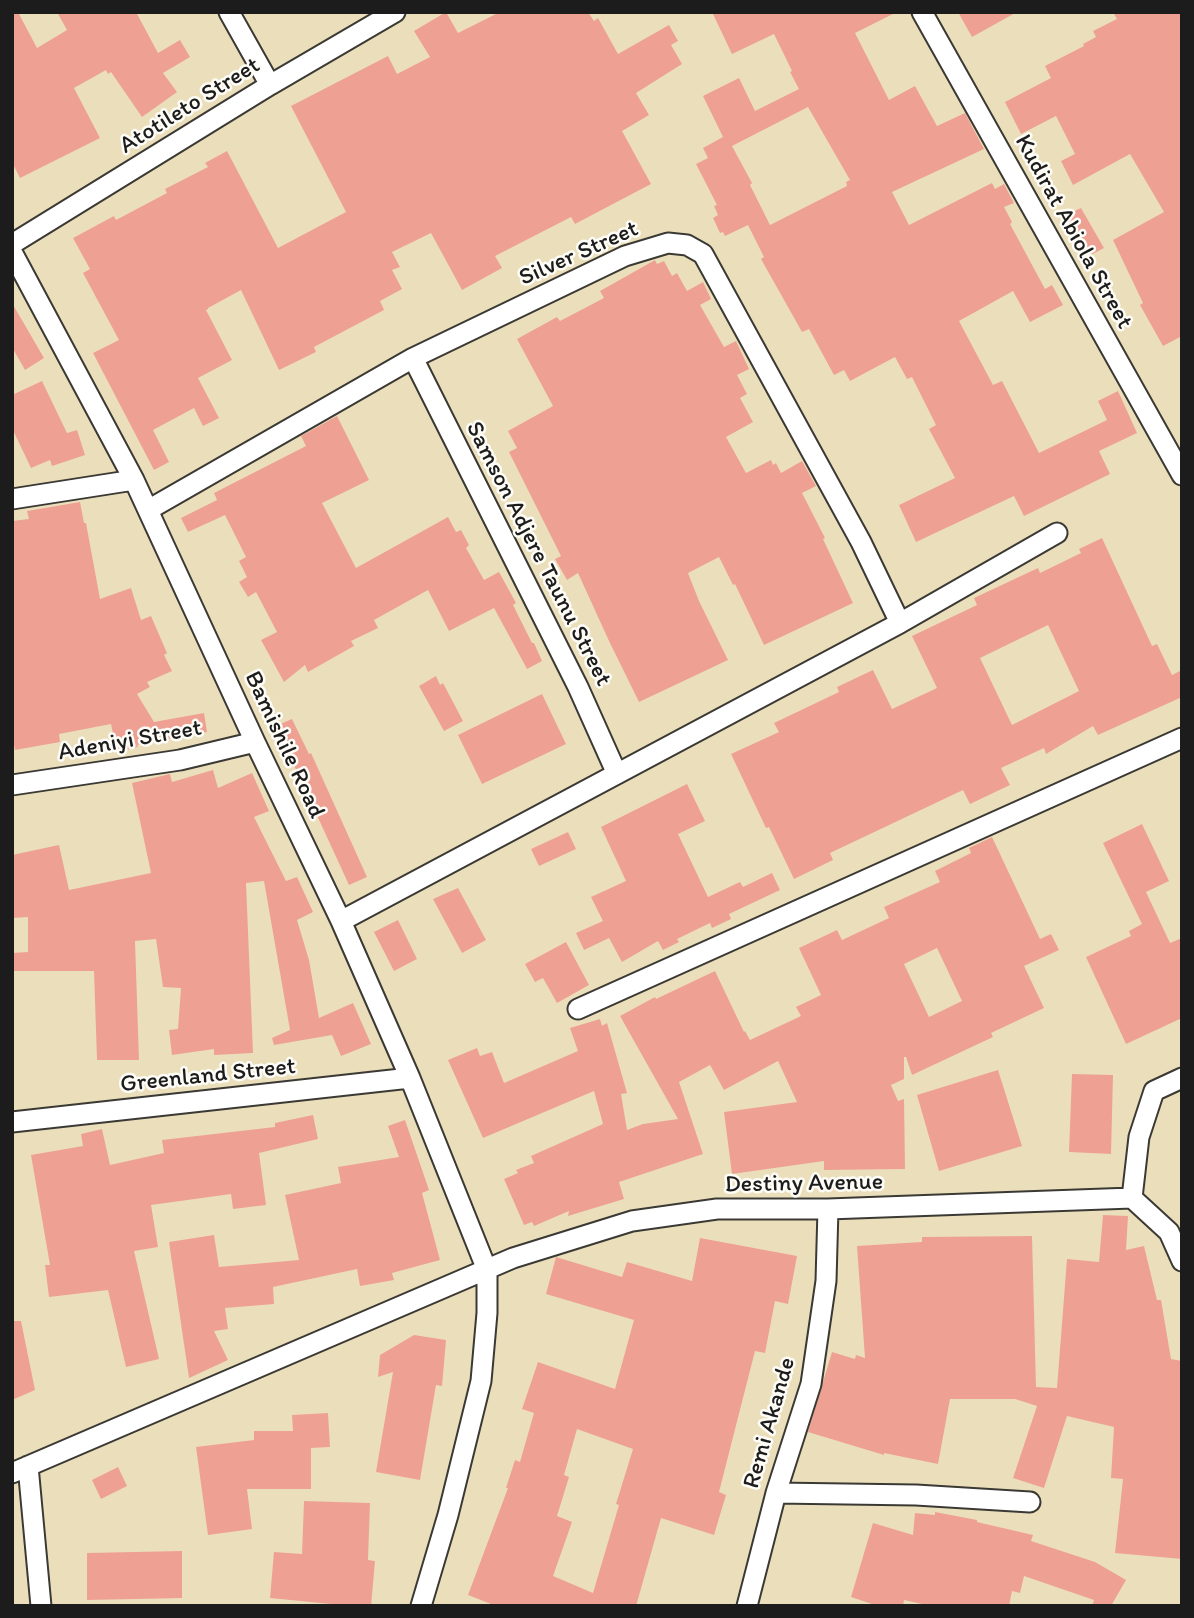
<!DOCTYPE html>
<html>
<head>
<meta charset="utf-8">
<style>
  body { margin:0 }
  #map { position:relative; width:1194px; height:1618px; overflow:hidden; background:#ebdfbb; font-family:Itim,sans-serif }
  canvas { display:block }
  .frame { position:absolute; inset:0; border:14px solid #1c1c1c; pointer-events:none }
</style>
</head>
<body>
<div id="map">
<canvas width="1194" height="1618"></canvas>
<div class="frame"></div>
</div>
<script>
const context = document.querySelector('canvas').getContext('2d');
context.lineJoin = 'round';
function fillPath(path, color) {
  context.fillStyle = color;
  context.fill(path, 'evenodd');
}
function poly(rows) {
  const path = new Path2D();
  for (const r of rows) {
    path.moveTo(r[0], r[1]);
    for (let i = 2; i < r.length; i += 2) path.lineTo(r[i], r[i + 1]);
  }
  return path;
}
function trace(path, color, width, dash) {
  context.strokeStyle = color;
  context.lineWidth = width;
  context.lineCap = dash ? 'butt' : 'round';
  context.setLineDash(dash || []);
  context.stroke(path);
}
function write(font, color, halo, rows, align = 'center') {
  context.font = font + ' Itim,sans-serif';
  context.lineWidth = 5;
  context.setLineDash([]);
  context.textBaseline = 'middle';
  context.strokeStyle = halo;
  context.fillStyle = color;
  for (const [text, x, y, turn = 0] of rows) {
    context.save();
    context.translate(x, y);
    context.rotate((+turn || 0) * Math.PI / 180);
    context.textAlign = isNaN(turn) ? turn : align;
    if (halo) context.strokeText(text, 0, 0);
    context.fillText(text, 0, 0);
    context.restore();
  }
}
fillPath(poly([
  [12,12,18,12,37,48,67,30,57,12,136,12,158,53,180,40,190,57,163,73,177,92,142,117,111,72,108,74,106,70,74,88,100,138,20,178,12,162],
  [446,12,458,33,500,12,588,12,594,21,598,18,618,54,669,25,678,41,671,45,682,64,636,93,649,115,622,131,651,184,575,224,571,217,495,256,502,268,462,290,431,233,392,252,400,267,392,270,402,289,380,301,384,310,314,347,316,352,279,370,241,290,208,308,208,309,206,310,232,360,198,378,219,418,203,426,194,408,153,430,169,462,154,470,93,353,119,340,83,273,90,269,73,238,114,216,116,220,167,193,165,189,208,167,205,163,227,151,278,248,346,212,291,106,388,56,397,74,430,57,414,31],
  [712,12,897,12,855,33,889,100,915,86,937,126,965,113,984,149,892,192,909,225,992,183,995,189,1004,184,1014,203,1004,207,1012,222,1010,224,1045,289,1052,285,1063,305,1030,322,1013,291,959,321,993,385,1002,381,1039,453,1107,420,1098,401,1118,391,1137,433,1099,451,1110,474,1024,516,1014,496,916,542,899,505,955,478,929,429,936,425,912,377,907,379,895,357,850,381,844,370,834,375,809,329,802,332,761,259,764,257,748,225,725,236,723,232,720,233,713,218,718,215,714,206,717,205,696,164,708,158,703,148,723,137,703,96,739,78,755,111,799,89,790,72,792,71,774,34,732,54],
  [808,107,850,180,846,182,847,186,770,225,750,185,752,183,732,146],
  [958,12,1017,12,972,37],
  [1113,12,1182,12,1182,336,1163,346,1140,305,1143,303,1113,240,1164,212,1130,154,1073,185,1061,161,1075,154,1056,116,1021,134,1005,102,1051,78,1045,66,1084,46,1083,44,1096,37,1093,31,1117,19],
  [1081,208,1104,248,1085,258,1061,217],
  [655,260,657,264,664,261,672,276,677,273,687,291,703,282,711,299,700,305,724,347,736,341,749,369,737,375,747,394,740,398,753,422,726,437,746,473,771,460,773,465,776,463,781,473,802,461,816,486,802,493,825,538,823,539,853,603,764,645,735,584,733,585,719,557,688,573,699,601,728,660,639,702,609,641,578,573,567,580,555,559,561,556,509,452,517,448,508,431,553,406,517,339,557,317,560,321,604,298,600,291],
  [12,303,44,358,25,370,12,347],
  [42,381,67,433,77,430,85,455,52,466,50,460,31,468,12,428,12,395],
  [337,416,369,480,322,503,356,568,448,517,456,532,461,530,469,545,466,548,484,580,499,572,516,603,513,605,532,643,534,643,542,661,527,669,526,667,494,608,449,631,428,590,374,620,378,628,351,641,354,646,308,672,305,665,284,682,261,640,277,632,256,592,248,597,239,582,247,577,239,561,246,557,225,515,188,532,181,518,217,500,214,493,306,446,301,436],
  [80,502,84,523,86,523,100,599,131,588,141,620,151,616,167,653,164,655,172,671,147,682,150,687,137,694,154,722,204,713,207,732,137,745,138,747,117,752,111,724,59,734,60,742,15,750,12,734,12,521,29,519,27,511],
  [1102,538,1152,646,1157,644,1172,675,1182,670,1182,697,1098,735,1093,726,1046,754,1044,748,1001,768,1010,785,970,804,963,790,830,853,833,860,794,879,769,827,766,828,731,754,779,732,774,723,839,692,837,687,873,670,892,709,937,688,912,636,977,605,974,598,1038,568,1040,573,1081,553,1079,549],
  [1048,625,1079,691,1012,725,980,658],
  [436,676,440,685,443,683,463,721,444,731,419,686],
  [542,694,566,744,482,784,458,735],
  [292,719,309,754,311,753,367,877,349,885,280,735,278,725],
  [213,770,218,788,252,773,269,811,254,817,286,881,297,877,313,912,297,920,309,960,319,1018,353,1003,371,1044,341,1056,332,1035,274,1045,272,1038,290,1030,264,881,246,883,253,1053,214,1055,214,1049,172,1055,169,1030,178,1029,181,988,163,987,156,939,135,941,139,1060,97,1060,94,971,12,971,12,953,28,952,28,917,12,918,12,855,59,845,69,890,151,873,132,783,170,774,172,782],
  [687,784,705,821,678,834,708,897,740,882,743,887,772,873,780,890,729,914,731,919,712,928,710,923,677,939,679,942,663,950,658,941,622,962,609,938,584,950,576,933,603,921,591,897,626,881,601,827],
  [1142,824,1169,881,1146,892,1170,943,1182,938,1182,1018,1126,1044,1086,957,1131,936,1129,931,1142,924,1103,843],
  [568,832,576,849,539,866,531,849],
  [992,837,1040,939,1051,934,1059,950,1024,966,1044,1008,991,1033,993,1037,912,1075,906,1057,904,1057,904,1079,891,1085,898,1101,904,1099,905,1169,824,1170,824,1161,732,1174,724,1112,797,1102,778,1061,724,1090,710,1065,679,1082,703,1154,619,1182,624,1199,568,1216,569,1211,534,1226,532,1222,524,1225,504,1179,518,1173,516,1170,534,1163,531,1156,603,1124,594,1091,483,1138,448,1060,477,1048,480,1056,492,1052,504,1083,578,1051,570,1028,600,1019,602,1026,607,1023,627,1093,621,1094,627,1130,643,1124,678,1119,620,1016,655,997,656,999,715,971,744,1032,745,1031,750,1040,801,1016,796,1007,821,995,799,948,837,930,842,940,889,918,884,907,940,882,935,871,971,853,969,848],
  [937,948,962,1001,929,1017,904,964],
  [458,888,486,940,462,953,433,899],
  [398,920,417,959,394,971,374,932],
  [566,942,589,985,557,1003,543,978,535,982,525,964],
  [998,1070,1022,1146,939,1171,917,1095],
  [1072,1074,1113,1075,1111,1154,1069,1152],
  [313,1115,318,1139,259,1153,266,1205,233,1209,231,1194,151,1205,158,1247,134,1251,159,1359,126,1367,108,1290,49,1297,45,1265,50,1265,31,1155,83,1146,81,1134,102,1129,110,1165,164,1153,162,1140,275,1127,275,1123],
  [405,1120,429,1190,422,1193,440,1260,392,1273,394,1280,360,1286,357,1269,273,1287,274,1304,225,1308,228,1329,214,1331,228,1360,189,1378,169,1242,214,1235,219,1267,299,1260,285,1195,341,1183,338,1167,399,1157,388,1126],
  [1103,1215,1128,1216,1126,1250,1144,1246,1157,1300,1161,1300,1171,1359,1182,1361,1182,1559,1115,1553,1123,1479,1111,1478,1114,1427,1067,1416,1044,1488,1013,1478,1037,1406,1015,1399,950,1399,938,1464,884,1453,884,1455,808,1432,832,1352,855,1359,856,1355,865,1358,857,1246,922,1242,922,1237,1032,1236,1036,1387,1057,1388,1067,1259,1099,1262],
  [700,1238,797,1256,788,1304,775,1301,765,1353,755,1351,719,1492,726,1495,714,1535,661,1518,636,1606,496,1606,468,1595,508,1488,506,1488,515,1460,520,1462,534,1413,522,1409,538,1362,615,1389,634,1320,546,1294,556,1257,622,1277,627,1262,692,1281],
  [577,1429,633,1449,616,1504,619,1505,593,1593,553,1576,572,1522,557,1516,569,1477,564,1475],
  [12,1321,21,1321,35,1390,12,1400],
  [414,1335,446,1340,442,1386,436,1385,420,1480,376,1472,393,1372,378,1377,380,1355],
  [328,1413,330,1447,311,1448,311,1489,247,1489,252,1529,208,1535,196,1447,254,1440,254,1431,293,1431,292,1415],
  [118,1467,127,1486,101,1499,92,1480],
  [304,1501,370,1503,368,1560,375,1561,371,1606,351,1606,270,1598,274,1552,302,1554],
  [935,1512,977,1520,977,1522,1033,1535,1031,1541,1095,1562,1126,1580,1111,1606,1092,1606,1094,1600,1024,1576,1020,1593,1012,1591,1009,1606,931,1606,904,1600,903,1606,878,1606,851,1597,873,1523,913,1535,915,1513,935,1515],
  [182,1551,182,1598,87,1600,87,1553]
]), '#eea193');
const street = poly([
  [229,12,270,85],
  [922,12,1182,475],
  [12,244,270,85,395,12],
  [12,252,134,480,255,742,341,921,410,1078,487,1270,487,1313,481,1381,448,1515,421,1606],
  [413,358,578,687,617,774],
  [12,499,134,480],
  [148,510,413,358,625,256,668,243,687,245,703,254,861,542,900,623],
  [12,785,180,760,255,742],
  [341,921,900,623,1057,533],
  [578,1009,1182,738],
  [1182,1078,1154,1091,1139,1137,1132,1198,1169,1232,1182,1261],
  [12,1122,410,1078],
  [28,1466,41,1606],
  [12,1473,513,1258,632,1221,717,1209,828,1209,1132,1198],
  [776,1493,916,1495,1030,1502],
  [747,1606,776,1493,811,1384,826,1281,828,1209]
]);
trace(street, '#3b3934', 23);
trace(street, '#fff', 19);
write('24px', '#1c1c1c', '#fdfcf7', [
  ["Atotileto Street",190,106,-32],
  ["Kudirat Abiola Street",1073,232,61],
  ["Silver Street",579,254,-24],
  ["Samson Adjere Taunu Street",538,554,63],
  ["Adeniyi Street",130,741,-10],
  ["Bamishile Road",284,745,65],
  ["Greenland Street",208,1076,-6],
  ["Destiny Avenue",804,1184,-1],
  ["Remi Akande",770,1423,-74]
]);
</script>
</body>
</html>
